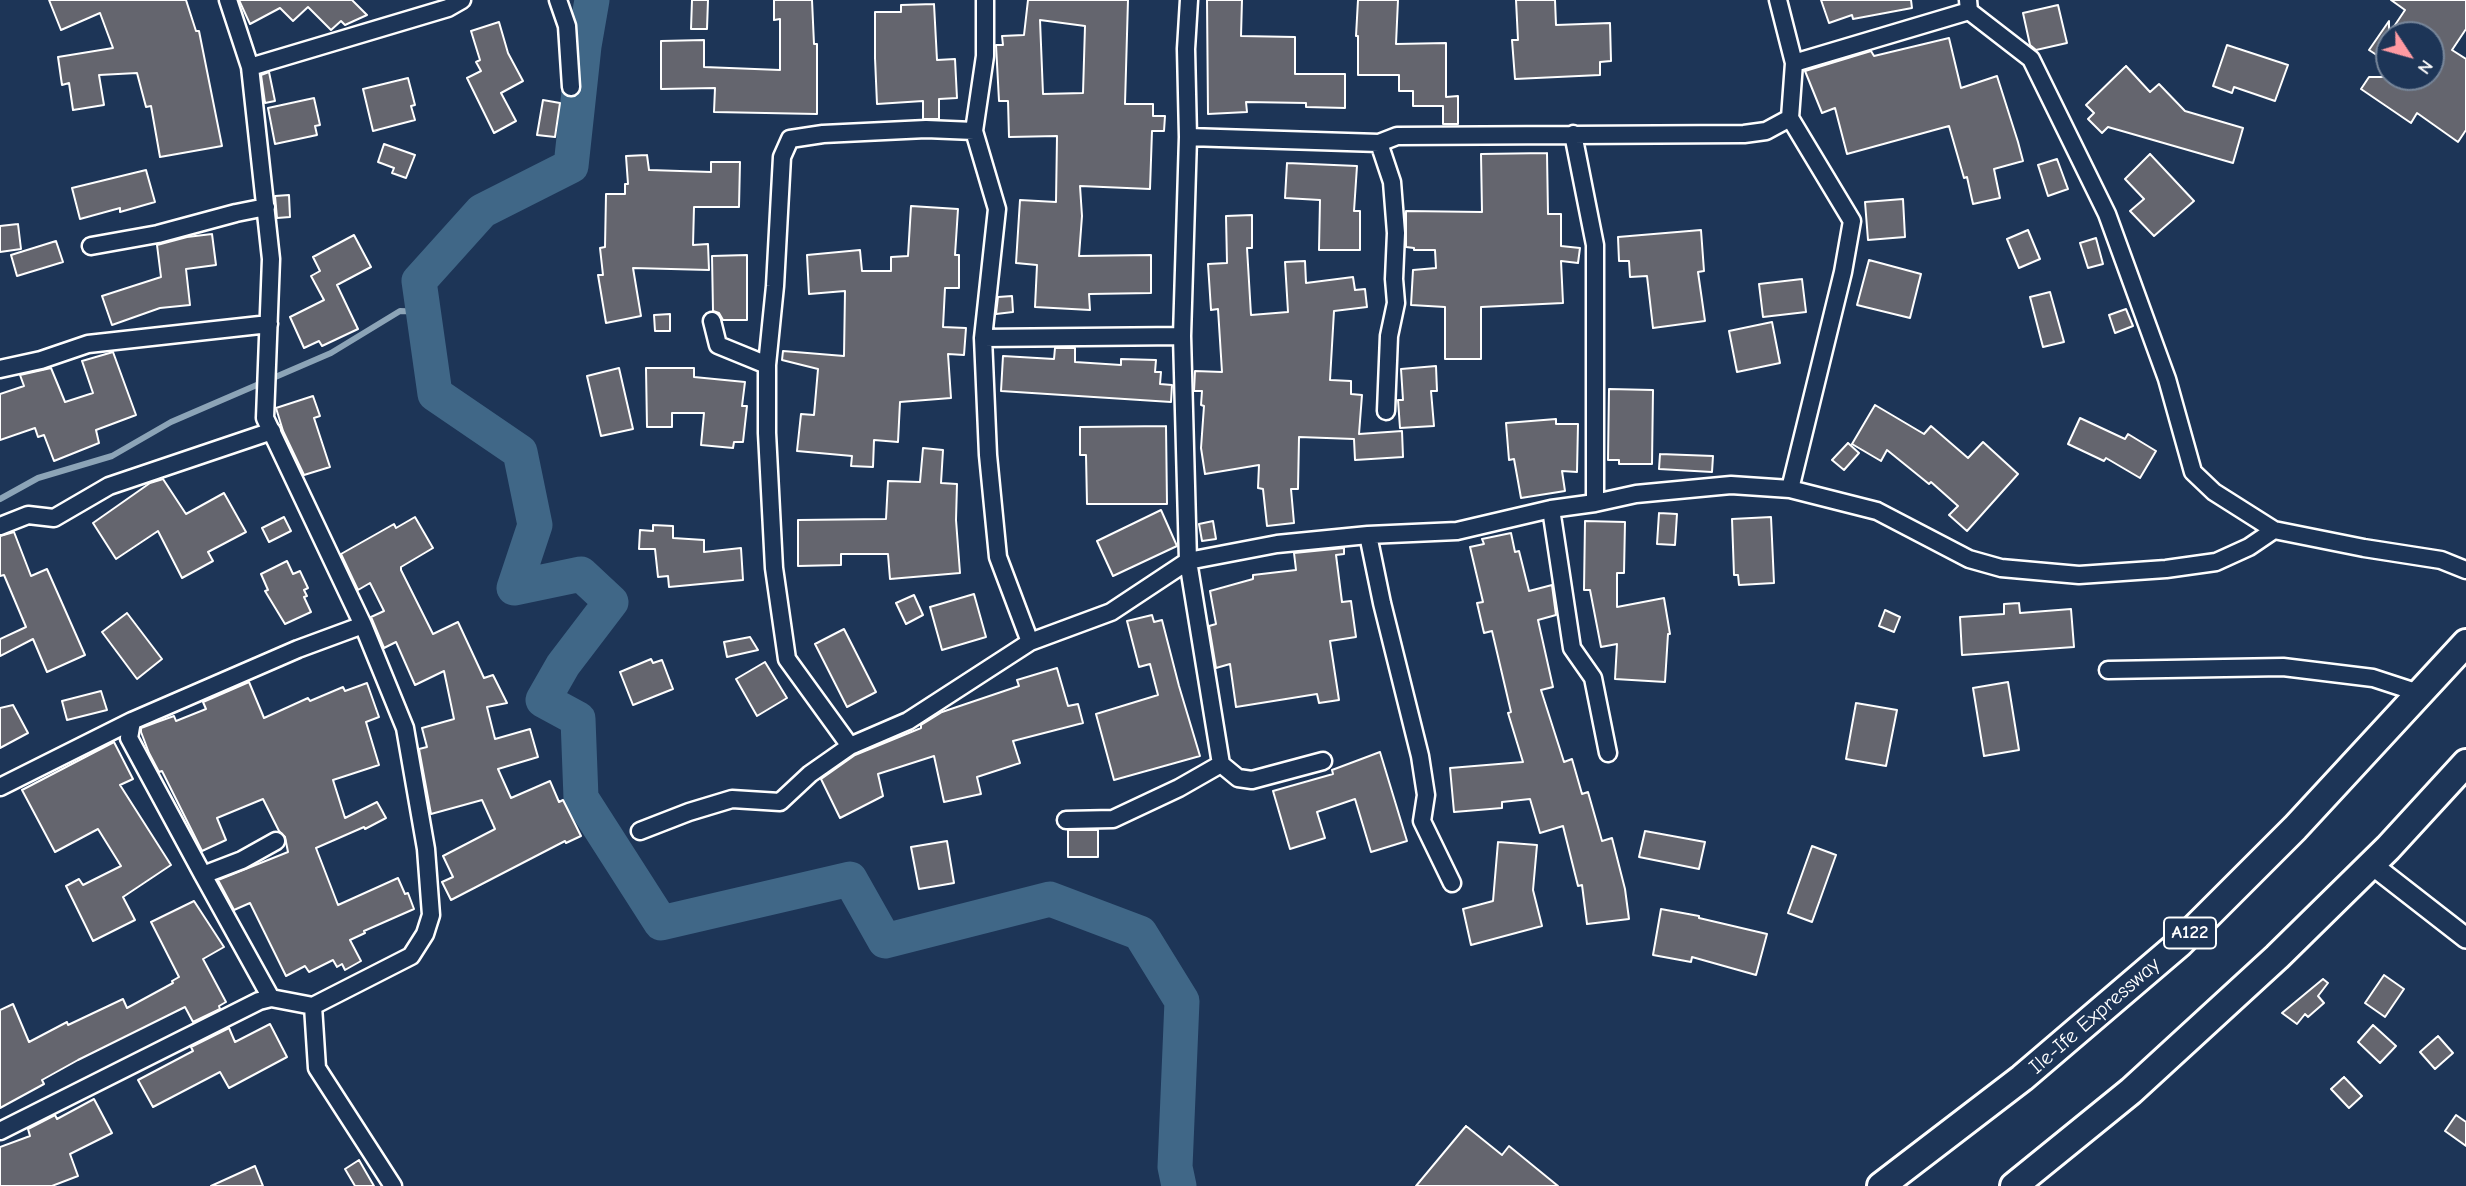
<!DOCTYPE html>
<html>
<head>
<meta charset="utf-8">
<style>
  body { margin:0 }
  #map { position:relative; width:2466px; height:1186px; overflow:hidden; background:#1d3557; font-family:"Comic Neue",sans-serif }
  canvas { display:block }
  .north { position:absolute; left:2375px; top:21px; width:70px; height:70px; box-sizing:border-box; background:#1d3557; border:2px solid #77869a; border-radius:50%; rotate:126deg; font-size:19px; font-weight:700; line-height:28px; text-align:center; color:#fff }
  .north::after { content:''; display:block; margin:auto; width:24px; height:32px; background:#ff9aa2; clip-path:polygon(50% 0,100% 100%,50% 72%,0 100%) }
</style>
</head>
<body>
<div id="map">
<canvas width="2466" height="1186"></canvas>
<div class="north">N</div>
</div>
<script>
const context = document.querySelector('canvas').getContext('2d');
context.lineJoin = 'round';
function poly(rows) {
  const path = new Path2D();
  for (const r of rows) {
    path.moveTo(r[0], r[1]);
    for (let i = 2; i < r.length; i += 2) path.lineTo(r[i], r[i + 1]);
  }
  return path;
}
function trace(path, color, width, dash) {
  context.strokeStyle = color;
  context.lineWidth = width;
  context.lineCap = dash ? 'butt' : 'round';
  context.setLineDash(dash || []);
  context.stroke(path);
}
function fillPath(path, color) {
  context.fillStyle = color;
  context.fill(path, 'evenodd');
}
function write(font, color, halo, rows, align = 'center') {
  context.font = font + ' "Comic Neue",sans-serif';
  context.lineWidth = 5;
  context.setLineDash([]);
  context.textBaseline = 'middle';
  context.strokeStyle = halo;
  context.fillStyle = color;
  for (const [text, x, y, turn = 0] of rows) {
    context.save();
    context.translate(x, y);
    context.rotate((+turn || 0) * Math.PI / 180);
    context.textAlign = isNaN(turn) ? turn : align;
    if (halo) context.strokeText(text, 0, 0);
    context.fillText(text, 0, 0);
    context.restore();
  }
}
trace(poly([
  [0,499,38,478,112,456,171,422,331,353,400,311,423,312]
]), '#8ca4b7', 6);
trace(poly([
  [592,0,584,46,571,166,482,211,419,281,435,394,520,452,535,525,514,588,581,574,611,602,563,665,543,700,578,719,581,798,661,923,850,879,885,941,1050,899,1140,933,1182,1001,1175,1167,1179,1186]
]), '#406787', 35);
const building = poly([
  [49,0,186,0,196,31,199,31,222,146,160,157,151,106,146,107,137,73,99,75,104,105,73,110,69,83,62,85,58,57,113,48,100,13,61,30,49,0],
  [239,0,352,0,367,15,345,25,341,21,331,30,308,7,293,21,280,8,250,24,239,0],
  [692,0,708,0,707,29,691,29,692,0],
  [774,0,812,0,814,44,817,44,817,114,714,112,715,88,661,89,661,41,704,40,704,67,780,70,780,19,774,20,774,0],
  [1028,0,1128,0,1125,104,1153,104,1153,116,1165,116,1164,131,1152,131,1150,189,1080,186,1082,216,1079,256,1151,255,1151,293,1089,294,1090,310,1035,307,1037,265,1016,263,1020,200,1056,202,1057,136,1009,137,1008,101,999,101,996,45,1003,45,1002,36,1024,35,1028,0],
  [1040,20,1085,26,1083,93,1043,94,1040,20],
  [1207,0,1242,0,1241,36,1295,37,1295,74,1345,74,1345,108,1306,107,1306,103,1246,102,1247,112,1208,114,1207,0],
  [1358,0,1398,0,1396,44,1446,43,1446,97,1458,96,1458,124,1443,124,1443,106,1413,106,1413,91,1399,91,1399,75,1358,75,1358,36,1356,36,1358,0],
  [1516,0,1555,0,1556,25,1610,23,1611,61,1600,62,1600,75,1515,79,1512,40,1518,40,1516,0],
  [1821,0,1911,0,1912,8,1853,19,1852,15,1829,23,1821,0],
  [2391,0,2466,0,2466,29,2452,50,2466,59,2466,130,2458,142,2417,113,2411,123,2361,89,2369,77,2431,77,2431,35,2389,35,2389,63,2369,50,2389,21,2389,34,2405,10,2391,0],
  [934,4,937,60,955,59,957,98,939,99,939,119,923,119,923,101,877,104,875,58,875,12,901,12,901,5,934,4],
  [2058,5,2067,43,2036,50,2030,45,2023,13,2058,5],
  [499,22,508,53,523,81,501,93,516,121,494,133,467,78,481,71,476,62,480,60,471,31,499,22],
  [1949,38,1961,88,1997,76,2018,142,2023,161,1994,169,2000,198,1973,204,1967,177,1964,178,1949,126,1847,154,1835,108,1822,113,1805,71,1871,51,1874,56,1949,38],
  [2227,45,2288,65,2275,101,2234,87,2232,93,2213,86,2227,45],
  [2126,66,2150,92,2159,84,2185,111,2243,128,2233,163,2108,127,2102,133,2088,119,2094,113,2086,105,2126,66],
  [269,72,275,101,265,103,261,75,269,72],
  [408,78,415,105,411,106,415,120,373,131,363,89,408,78],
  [314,98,320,125,315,126,317,135,275,144,268,108,314,98],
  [543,100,560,103,555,137,537,135,543,100],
  [384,144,415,155,406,178,392,173,394,168,378,162,384,144],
  [1547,153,1548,214,1561,214,1561,246,1580,248,1578,263,1561,261,1563,303,1481,307,1481,359,1445,359,1445,307,1411,305,1413,270,1436,268,1435,250,1414,250,1414,248,1406,247,1406,211,1482,212,1481,154,1547,153],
  [2150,154,2194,201,2154,236,2130,211,2144,199,2125,179,2150,154],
  [647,155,649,170,711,172,711,162,740,162,739,207,694,207,693,245,708,244,709,270,633,268,641,316,606,323,598,275,603,275,600,248,605,247,606,194,625,194,625,184,628,184,626,156,647,155],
  [2057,159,2068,189,2048,196,2038,165,2057,159],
  [1287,163,1357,166,1354,211,1360,211,1360,250,1319,250,1320,200,1285,198,1287,163],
  [146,170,155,202,120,212,120,208,80,219,72,188,146,170],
  [289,195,290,217,277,218,275,196,289,195],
  [1903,199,1905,237,1868,240,1865,202,1903,199],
  [911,206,958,209,955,255,959,255,959,288,945,288,943,327,966,328,964,355,948,354,951,398,900,402,898,442,874,440,873,467,851,466,852,456,797,451,801,414,814,415,818,369,782,360,783,351,844,356,845,291,809,294,807,255,860,250,862,271,891,271,891,257,908,256,911,206],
  [1252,215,1252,248,1247,248,1251,315,1288,312,1285,262,1305,261,1306,283,1353,277,1355,290,1365,289,1367,307,1334,311,1330,380,1351,381,1351,394,1362,395,1359,434,1402,431,1403,457,1355,460,1354,439,1299,437,1298,489,1291,489,1294,523,1267,526,1263,489,1258,488,1259,465,1205,474,1201,448,1204,406,1201,405,1202,391,1194,391,1195,371,1222,372,1218,309,1211,310,1208,264,1227,263,1226,216,1252,215],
  [18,224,21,249,0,252,0,226,18,224],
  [1701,230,1704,271,1698,272,1705,321,1653,328,1647,276,1630,277,1629,261,1619,261,1618,237,1701,230],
  [2028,230,2040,259,2019,268,2007,239,2028,230],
  [212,234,216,265,186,269,190,305,160,308,112,325,102,296,161,277,157,245,187,237,212,234],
  [354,235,371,267,337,285,358,329,322,346,319,341,304,348,290,317,324,300,311,276,320,271,313,257,354,235],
  [2096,238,2103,264,2088,268,2080,243,2096,238],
  [56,241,63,262,17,276,11,255,56,241],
  [747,255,747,320,723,320,719,313,713,311,712,256,747,255],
  [1869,260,1921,274,1910,318,1857,305,1869,260],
  [1802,279,1806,312,1763,317,1759,284,1802,279],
  [2050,292,2064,342,2043,347,2030,297,2050,292],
  [1012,296,1013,312,996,314,998,297,1012,296],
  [2126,309,2133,326,2115,333,2109,315,2126,309],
  [670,314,670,331,655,331,654,315,670,314],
  [1772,322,1780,363,1737,372,1729,331,1772,322],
  [1055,348,1075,348,1075,362,1121,365,1121,359,1156,360,1155,372,1161,372,1160,384,1172,385,1171,402,1001,391,1003,356,1054,359,1055,348],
  [113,352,136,415,96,430,99,443,54,461,44,435,38,437,35,428,0,440,0,394,24,386,20,375,51,368,65,402,93,393,82,361,113,352],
  [1436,366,1437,391,1431,391,1434,426,1400,428,1398,400,1403,400,1401,369,1436,366],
  [619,368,633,429,601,436,587,376,619,368],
  [646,368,694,368,694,377,745,382,742,406,747,406,743,442,734,442,733,448,701,445,704,413,672,413,672,427,647,427,646,368],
  [1609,389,1653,390,1652,464,1619,464,1619,460,1608,460,1609,389],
  [313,396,320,416,314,418,330,467,304,475,283,431,276,408,313,396],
  [1875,405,1924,434,1931,426,1968,458,1983,442,2018,474,1967,531,1949,515,1958,506,1931,482,1929,484,1887,450,1881,461,1852,444,1875,405],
  [2080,418,2125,439,2128,434,2156,451,2140,478,2106,458,2104,461,2068,444,2080,418],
  [1556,419,1556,424,1578,424,1577,472,1562,471,1565,491,1521,498,1514,459,1509,460,1506,423,1556,419],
  [1166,426,1167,504,1087,504,1086,455,1080,455,1080,427,1166,426],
  [1848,443,1859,453,1844,470,1832,460,1848,443],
  [923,448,943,450,941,483,957,484,956,520,960,573,890,579,888,554,841,554,841,565,798,566,798,520,886,519,888,481,920,482,923,448],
  [1660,454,1713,456,1712,472,1659,469,1660,454],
  [163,479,186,514,224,493,246,532,208,552,213,561,182,578,158,531,116,559,93,523,150,483,163,479],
  [1161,510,1177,546,1113,576,1097,541,1161,510],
  [1659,513,1677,514,1675,545,1657,544,1659,513],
  [284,517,291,531,269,542,262,528,284,517],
  [415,517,433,548,401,567,401,570,433,634,458,622,484,678,493,675,507,703,487,707,495,739,530,729,538,757,498,769,511,798,550,781,559,802,563,800,581,836,566,843,565,841,451,900,442,882,453,877,443,856,495,829,482,800,431,814,419,749,427,747,422,728,454,719,444,671,415,685,396,642,384,648,371,617,384,611,370,583,358,590,341,554,394,524,396,528,415,517],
  [1771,517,1774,583,1739,585,1738,575,1734,575,1732,519,1771,517],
  [1213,521,1216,539,1202,541,1199,524,1213,521],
  [1585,521,1625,522,1624,573,1617,573,1617,607,1664,598,1670,634,1668,634,1665,682,1615,679,1617,644,1601,647,1590,590,1584,590,1585,521],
  [653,525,673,526,673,538,704,540,704,552,741,548,743,580,669,587,668,576,658,577,655,549,639,549,640,530,653,531,653,525],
  [14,532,31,576,47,569,85,655,47,672,33,639,0,656,0,639,26,627,4,575,0,576,0,536,14,532],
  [1511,533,1515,552,1519,551,1529,591,1552,585,1556,615,1538,620,1553,687,1541,690,1564,762,1572,759,1582,794,1588,792,1602,841,1612,838,1625,889,1629,919,1587,924,1582,885,1578,886,1563,826,1540,833,1530,799,1502,802,1502,808,1454,812,1450,768,1523,762,1508,713,1511,712,1492,631,1484,633,1477,603,1483,602,1470,547,1484,544,1482,539,1511,533],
  [1344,548,1344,554,1336,555,1342,602,1351,601,1356,637,1330,641,1339,700,1319,703,1317,694,1236,707,1230,664,1216,668,1209,626,1216,624,1210,591,1253,579,1253,575,1296,570,1294,553,1344,548],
  [287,561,293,574,300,571,308,588,304,590,307,596,304,597,311,612,285,624,265,591,268,590,261,574,287,561],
  [974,594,986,637,942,650,930,607,974,594],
  [914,595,923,615,906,624,896,603,914,595],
  [2019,603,2020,613,2071,609,2074,647,1962,655,1960,617,2004,614,2004,604,2019,603],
  [1885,610,1900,617,1894,632,1879,626,1885,610],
  [127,613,162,659,137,679,102,632,127,613],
  [1152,615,1154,622,1162,620,1179,686,1200,756,1114,780,1096,714,1158,695,1150,664,1139,667,1127,621,1152,615],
  [844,629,876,692,847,707,815,644,844,629],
  [750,637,758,650,727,657,724,642,750,637],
  [651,659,653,663,662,660,673,689,633,705,620,672,651,659],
  [765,662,787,698,757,716,736,679,765,662],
  [1057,668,1068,706,1078,704,1083,723,1013,741,1020,763,977,777,981,794,944,802,934,756,878,774,883,796,840,818,821,779,855,755,921,728,921,725,942,712,1019,686,1017,680,1057,668],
  [249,682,264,718,308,698,310,701,343,687,345,691,367,683,379,717,366,722,379,765,333,780,345,818,377,802,386,818,365,829,364,827,316,848,338,905,398,878,405,894,408,893,414,909,364,931,365,933,350,940,361,961,345,970,342,964,337,967,333,960,309,972,305,966,286,976,250,903,234,910,218,880,288,852,285,837,279,831,263,799,217,818,226,840,202,851,162,771,159,772,149,753,141,732,141,728,157,722,174,716,176,721,206,709,203,702,249,682],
  [2008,682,2019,750,1984,756,1973,688,2008,682],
  [101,691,107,710,67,720,62,701,101,691],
  [1856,703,1897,710,1886,766,1846,759,1856,703],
  [13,705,28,733,0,748,0,708,13,705],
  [114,742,133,779,120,785,171,865,123,897,135,920,93,941,66,886,79,879,83,885,121,866,98,829,55,852,22,790,114,742],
  [1380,752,1407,841,1371,852,1355,799,1317,812,1325,838,1290,849,1273,791,1333,774,1332,770,1380,752],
  [1068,830,1098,830,1098,857,1068,857,1068,830],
  [1645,831,1705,842,1699,869,1639,857,1645,831],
  [947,841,954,883,919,889,911,847,947,841],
  [1498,842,1537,845,1533,890,1542,926,1471,945,1463,909,1493,901,1498,842],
  [1812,846,1836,855,1812,922,1788,913,1812,846],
  [194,901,224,947,203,959,226,1002,219,1006,220,1009,193,1022,185,1007,78,1060,42,1080,44,1084,0,1108,0,1010,13,1004,29,1042,67,1022,68,1025,123,999,127,1008,173,983,172,981,179,977,151,922,194,901],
  [1661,909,1699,916,1699,918,1767,934,1756,975,1692,957,1691,962,1653,955,1661,909],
  [2384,975,2404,989,2385,1017,2365,1003,2384,975],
  [2323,979,2328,983,2318,996,2324,1003,2308,1017,2305,1014,2297,1024,2282,1013,2323,979],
  [270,1024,287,1057,229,1088,220,1072,153,1107,138,1080,193,1051,191,1047,229,1028,235,1042,270,1024],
  [2373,1025,2396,1046,2380,1063,2358,1042,2373,1025],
  [2438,1036,2453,1053,2435,1069,2420,1052,2438,1036],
  [2344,1077,2362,1096,2349,1108,2331,1089,2344,1077],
  [94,1099,112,1133,70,1154,78,1176,52,1186,0,1186,0,1147,30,1136,28,1129,55,1115,57,1119,94,1099],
  [2456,1115,2466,1122,2466,1146,2445,1131,2456,1115],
  [1466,1126,1502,1155,1509,1146,1558,1186,1416,1186,1466,1126],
  [359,1160,374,1186,355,1186,345,1169,359,1160],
  [255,1166,263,1186,211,1186,255,1166]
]);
fillPath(building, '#64656e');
trace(building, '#fff', 2);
const minor = poly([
  [558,0,567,26,571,87],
  [985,0,985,56,974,131,997,209,983,338,988,455,998,557,1030,642],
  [1189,0,1186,49,1188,137,1379,143,1397,136,1744,134,1766,131,1790,118],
  [1778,0,1794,63,1790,118,1852,221,1843,272,1790,489],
  [1968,0,1969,11,2031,59,2107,214,2167,379,2193,472,2214,492,2274,530],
  [1794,63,1969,11],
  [250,67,448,8,462,0],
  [1573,134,1595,245,1595,503],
  [1379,143,1392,182,1396,233,1394,279,1396,303,1389,336,1386,411],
  [91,246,158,234,236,213,266,207],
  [712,321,718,345,767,365],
  [1182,336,1188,137],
  [983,338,1182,336,1188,561,1221,764],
  [0,369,41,360,88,344,269,324],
  [1551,509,1572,648,1593,678,1608,753],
  [0,526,28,515,54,518,109,486,272,431],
  [1368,535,1382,603,1420,756,1426,795,1422,821,1452,883],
  [2108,670,2283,667,2373,678,2419,693],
  [132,721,129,738,203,875,242,860,276,841],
  [850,746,787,659,774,568,767,433,767,365,775,286,782,157,790,139,823,134,926,129,974,131],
  [0,787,132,721,298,649,363,625],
  [1066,820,1113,819,1179,788,1221,764,1238,778,1252,780,1323,761],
  [640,831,689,812,732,799,780,802,810,774,850,746,908,721,1030,642,1111,612,1188,561,1277,544,1368,535,1457,531,1551,509,1595,503,1636,494,1731,485,1790,489,1877,511,1969,559,2001,568,2079,575,2166,569,2216,562,2249,547,2274,530,2364,548,2441,560,2466,570],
  [203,875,271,998],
  [313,1006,317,1068,393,1186],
  [0,1131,259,1001,271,998,313,1006,411,956,425,934,431,915,426,849,405,728,363,625,265,418,271,259,250,67,228,0]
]);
const tertiary = poly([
  [2371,864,2466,938]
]);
const trunk = poly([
  [1881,1186,2022,1078,2180,943,2295,828,2466,643],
  [2014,1186,2131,1091,2277,957,2388,848,2466,763]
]);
trace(minor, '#fff', 21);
trace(tertiary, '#fff', 24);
trace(trunk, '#fff', 32);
trace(minor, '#1d3557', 16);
trace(tertiary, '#1d3557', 19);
trace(trunk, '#1d3557', 26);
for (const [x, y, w] of [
  [2190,933,52]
]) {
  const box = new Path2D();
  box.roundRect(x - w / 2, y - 15.5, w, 31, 5);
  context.fillStyle = '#1d3557';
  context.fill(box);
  trace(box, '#fff', 2);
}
write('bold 19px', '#fff', null, [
  ["A122",2190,933]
]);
write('21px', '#fff', '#1d3557', [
  ["Ile-Ife Expressway",2095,1016,-41]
]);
</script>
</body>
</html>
